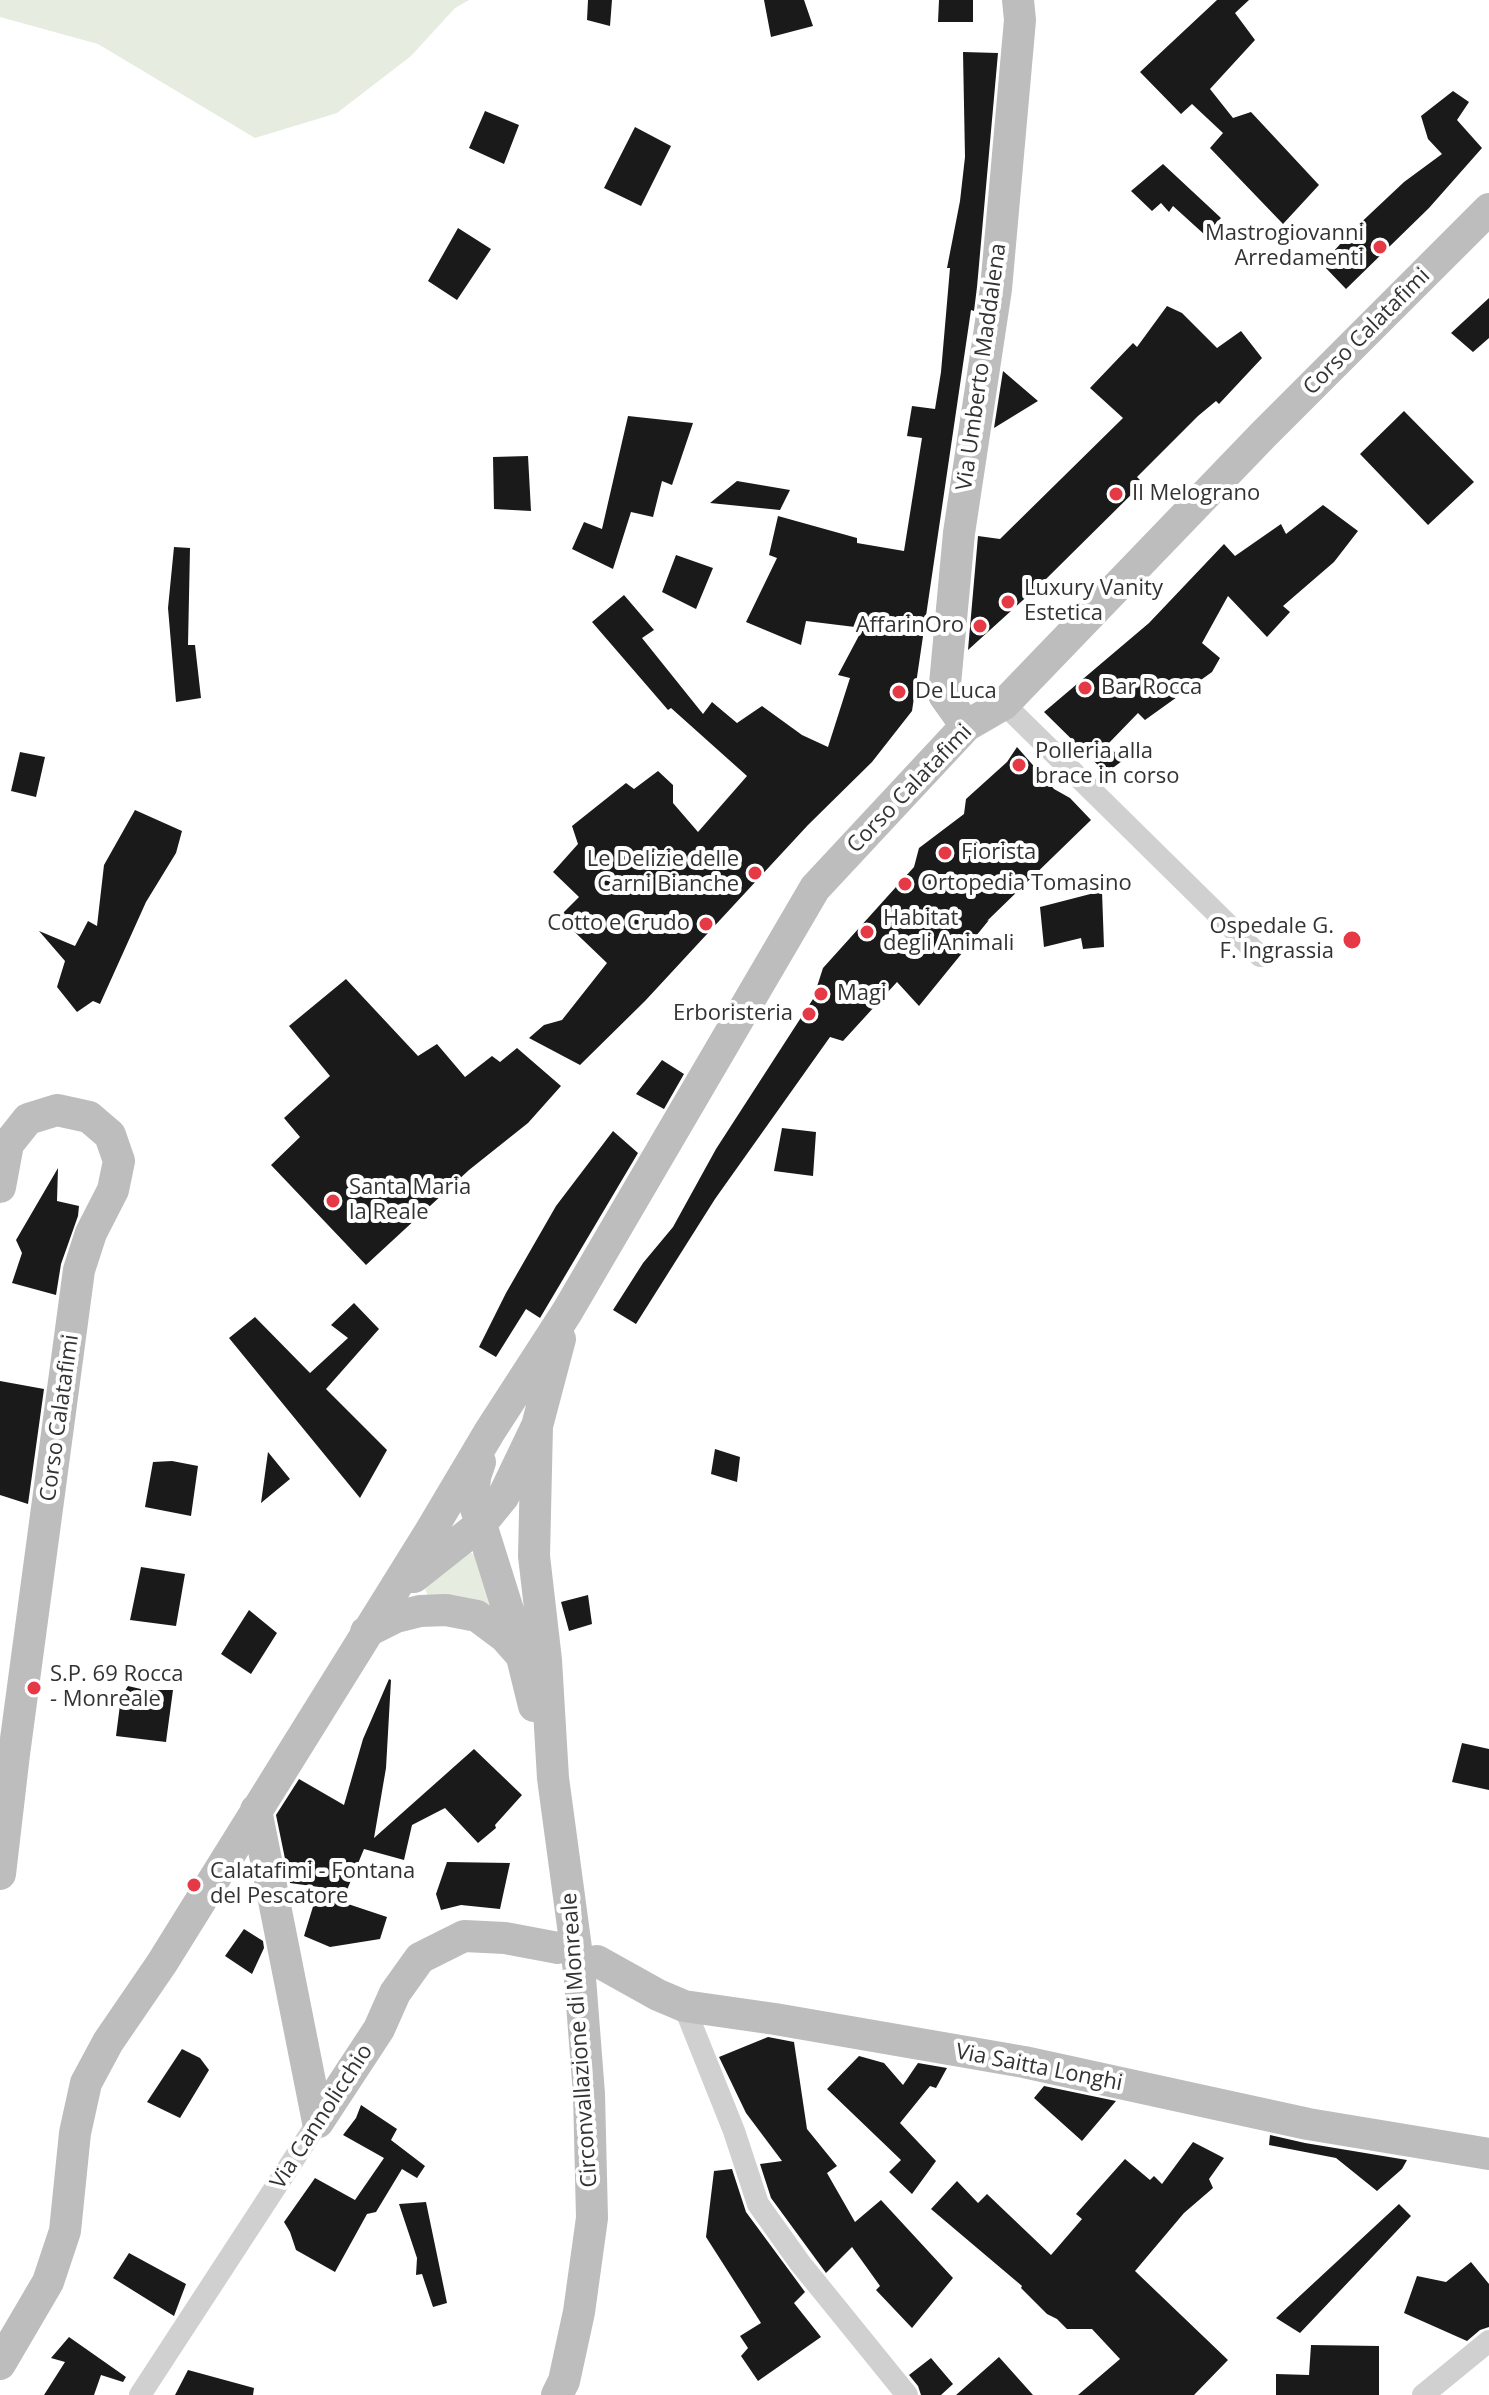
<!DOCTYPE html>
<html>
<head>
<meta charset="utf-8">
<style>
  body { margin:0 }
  canvas { display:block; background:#fff }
</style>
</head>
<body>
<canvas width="1489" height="2395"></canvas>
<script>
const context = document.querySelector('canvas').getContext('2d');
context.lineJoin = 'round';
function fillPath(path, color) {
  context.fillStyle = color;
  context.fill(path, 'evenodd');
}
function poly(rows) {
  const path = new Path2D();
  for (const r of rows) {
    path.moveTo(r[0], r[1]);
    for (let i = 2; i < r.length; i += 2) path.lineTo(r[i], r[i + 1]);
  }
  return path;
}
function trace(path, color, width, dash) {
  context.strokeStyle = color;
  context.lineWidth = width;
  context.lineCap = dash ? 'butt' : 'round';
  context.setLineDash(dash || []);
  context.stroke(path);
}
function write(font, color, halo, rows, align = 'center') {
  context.font = font + ' "Open Sans",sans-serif';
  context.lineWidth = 8;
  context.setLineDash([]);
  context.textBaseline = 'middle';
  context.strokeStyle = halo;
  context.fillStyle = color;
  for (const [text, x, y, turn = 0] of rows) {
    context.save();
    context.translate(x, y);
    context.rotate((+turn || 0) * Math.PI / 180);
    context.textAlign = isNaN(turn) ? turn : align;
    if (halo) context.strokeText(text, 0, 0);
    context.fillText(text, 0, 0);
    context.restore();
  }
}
fillPath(poly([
  [0,0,469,0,455,8,411,56,337,113,255,138,98,44,0,17],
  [468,1551,478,1557,498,1617,429,1598,425,1589,447,1566]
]), '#e6ecdf');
fillPath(poly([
  [588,0,612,0,610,26,587,20],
  [764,0,804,0,813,26,771,37],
  [939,0,973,0,973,22,938,22],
  [1217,0,1249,0,1235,13,1255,40,1210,89,1233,118,1251,112,1319,185,1283,224,1210,148,1223,133,1192,104,1181,114,1140,72],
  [963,52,998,53,977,287,974,311,971,310,912,711,872,762,808,825,645,1001,580,1065,529,1038,544,1025,562,1020,607,963,559,917,579,897,553,872,578,844,572,826,626,783,634,789,658,771,673,785,673,803,698,832,747,776,671,708,668,710,592,622,624,595,654,630,642,638,703,714,712,702,737,723,762,706,802,735,828,747,850,678,838,675,863,628,806,621,801,645,746,622,777,558,769,555,778,516,857,538,857,543,904,551,922,438,907,436,912,406,935,409,941,372,950,268,947,268,960,201,965,157],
  [1453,91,1469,102,1457,120,1482,148,1429,208,1346,289,1322,264,1353,230,1404,182,1442,154,1428,139,1421,116],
  [485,111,519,125,504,164,469,148],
  [635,127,671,146,641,206,604,188],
  [1163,164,1221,218,1205,235,1173,206,1169,212,1161,203,1152,211,1131,191],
  [458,228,491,249,457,300,428,281],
  [1489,298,1489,338,1473,352,1451,333],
  [1167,306,1182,313,1217,348,1241,331,1262,358,1219,404,1216,401,1198,416,1137,477,1143,483,1044,581,968,650,978,536,1000,539,1123,418,1090,388,1133,343,1137,347],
  [1003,371,1038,401,994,428],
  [1404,411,1474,482,1428,525,1360,454],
  [628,416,693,423,672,485,662,481,653,517,631,512,613,569,572,549,584,522,602,529],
  [528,456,531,511,494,509,493,457],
  [737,481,790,490,780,510,710,503],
  [1323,505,1358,531,1334,562,1283,606,1290,612,1267,637,1228,596,1202,643,1220,658,1212,672,1145,720,1138,713,1108,744,1122,761,1106,773,1044,712,1149,623,1224,544,1235,556,1281,524,1286,534],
  [174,547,190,548,188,645,195,645,201,698,176,702,168,608],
  [676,555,713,568,696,609,662,592],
  [1017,747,1054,789,1070,798,1091,820,987,921,989,920,919,1006,897,982,843,1041,830,1037,715,1199,636,1324,613,1310,643,1263,673,1227,716,1149,813,999,823,968,914,867,919,848,964,814,966,799,1007,762],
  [20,752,45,757,36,797,11,791],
  [135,810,182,831,176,853,146,902,100,1004,93,1001,77,1012,57,987,65,961,39,931,75,946,88,921,97,926,104,865],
  [1102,891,1104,947,1083,949,1081,938,1044,947,1040,907],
  [346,979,418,1056,437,1044,465,1077,492,1056,500,1062,517,1048,561,1086,528,1123,469,1170,366,1265,271,1165,300,1137,284,1118,330,1076,289,1026],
  [662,1060,684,1074,664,1109,636,1094],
  [782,1128,816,1132,813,1176,774,1171],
  [613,1131,638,1153,540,1318,526,1309,496,1357,479,1347,506,1293,556,1206],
  [58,1168,57,1201,79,1206,78,1216,61,1264,56,1295,12,1283,22,1253,16,1240],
  [354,1303,379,1329,326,1389,387,1450,360,1498,229,1338,255,1317,310,1373,348,1338,331,1325],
  [0,1381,44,1389,28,1504,0,1495],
  [715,1449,740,1457,737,1482,711,1474],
  [268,1452,290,1479,261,1503],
  [172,1461,198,1466,191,1516,145,1507,153,1462],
  [141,1567,185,1574,176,1626,130,1620],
  [588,1595,592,1624,569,1631,561,1602],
  [249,1610,277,1633,251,1674,221,1654],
  [389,1679,391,1680,386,1768,374,1838,474,1749,522,1795,495,1825,496,1828,478,1843,445,1808,412,1825,404,1860,364,1849,342,1902,387,1917,380,1939,330,1947,304,1936,319,1887,290,1883,276,1815,299,1779,344,1805,363,1739],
  [128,1686,145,1690,173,1690,166,1742,116,1736,121,1697],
  [1462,1743,1489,1749,1489,1790,1452,1782],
  [447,1862,510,1863,500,1909,461,1905,441,1910,436,1894],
  [244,1929,263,1941,264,1948,252,1974,225,1956],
  [768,2037,794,2042,807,2129,837,2166,827,2173,855,2222,881,2200,953,2278,912,2328,876,2290,880,2286,852,2247,826,2273,771,2198,760,2164,782,2161,746,2113,719,2057],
  [182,2049,200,2058,209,2070,180,2118,147,2102],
  [859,2056,884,2063,903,2085,918,2063,947,2068,936,2088,930,2086,900,2123,936,2161,912,2194,889,2172,901,2160,827,2089],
  [1044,2086,1116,2101,1082,2141,1034,2098],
  [361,2105,397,2129,391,2140,425,2166,417,2178,402,2169,376,2212,367,2214,335,2272,296,2250,290,2232,284,2222,315,2178,355,2200,384,2158,343,2135,356,2118],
  [1270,2135,1305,2143,1407,2160,1402,2169,1377,2191,1336,2158,1269,2145],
  [1193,2142,1224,2158,1209,2179,1213,2188,1184,2213,1135,2271,1228,2360,1194,2395,1078,2395,1120,2359,1092,2329,1067,2329,1057,2319,1047,2314,1021,2288,1022,2286,931,2209,957,2181,978,2203,987,2194,1051,2255,1082,2219,1076,2214,1125,2159,1150,2180,1154,2176,1162,2184],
  [732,2169,746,2212,805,2292,794,2303,821,2337,758,2381,741,2356,748,2348,740,2336,761,2323,706,2237,714,2171],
  [426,2202,447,2303,433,2307,422,2274,416,2275,417,2258,399,2204],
  [1399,2204,1411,2216,1300,2333,1276,2318],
  [129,2253,186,2284,174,2316,113,2278],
  [1471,2262,1489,2284,1489,2327,1480,2330,1467,2341,1404,2313,1417,2276,1446,2282],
  [69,2337,126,2377,123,2382,101,2375,94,2395,44,2395,65,2362,51,2358],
  [1311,2345,1379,2346,1379,2395,1276,2395,1276,2374,1309,2375],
  [999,2357,1033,2395,956,2395],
  [931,2358,953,2384,941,2395,921,2395,918,2386,909,2375],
  [188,2370,254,2388,253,2395,175,2395]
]), '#1a1a1a');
trace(poly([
  [1004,704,1260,956],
  [684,2006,734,2131,758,2204,800,2263,907,2395],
  [140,2395,318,2122],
  [1423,2395,1489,2341]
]), '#d0d0d0', 22);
trace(poly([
  [966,726,944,695,959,533,996,289,1020,20,1018,0],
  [0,1187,8,1144,28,1119,57,1110,89,1117,110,1135,119,1161,113,1190,91,1233,79,1270,14,1754,0,1874],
  [537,1426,534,1556,546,1660,553,1778,580,1978,589,2094,592,2218,579,2312,564,2381,557,2395],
  [480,1462,475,1477,473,1499,519,1645,534,1706],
  [414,1577,481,1524,503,1497,537,1426,560,1339],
  [366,1632,396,1617,420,1611,446,1610,477,1616,505,1637,520,1654],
  [256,1810,318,2122],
  [597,1961,658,1995,684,2006,775,2019,1024,2062,1308,2124,1489,2154],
  [318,2122,379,2029,395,1993,420,1958,464,1936,505,1938,558,1948],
  [0,2364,48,2282,65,2231,75,2133,86,2083,108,2042,162,1963,430,1532,490,1431,567,1312,815,888,966,726,1004,704,1263,435,1489,209]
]), '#bdbdbd', 32);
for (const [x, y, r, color] of [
  [1380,247,8,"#e63946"],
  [1116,494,8,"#e63946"],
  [1008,602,8,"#e63946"],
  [980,626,8,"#e63946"],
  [1085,688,8,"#e63946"],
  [899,692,8,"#e63946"],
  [1019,765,8,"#e63946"],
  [945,853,8,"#e63946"],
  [755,873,8,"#e63946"],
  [905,884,8,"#e63946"],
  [706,924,8,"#e63946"],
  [867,932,8,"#e63946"],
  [1352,940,10,"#e63946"],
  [821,994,8,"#e63946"],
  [809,1014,8,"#e63946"],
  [333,1201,8,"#e63946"],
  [34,1688,8,"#e63946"],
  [194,1885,8,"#e63946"]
]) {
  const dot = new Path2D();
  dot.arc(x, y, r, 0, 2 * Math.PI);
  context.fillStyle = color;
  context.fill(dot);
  trace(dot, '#fff', 3);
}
write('22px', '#333', '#fff', [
  ["Mastrogiovanni",1364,234,"right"],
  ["Arredamenti",1364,259,"right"],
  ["Il Melograno",1132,494],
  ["Luxury Vanity",1024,589],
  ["Estetica",1024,614],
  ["AffarinOro",964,626,"right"],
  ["Bar Rocca",1101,688],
  ["De Luca",915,692],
  ["Polleria alla",1035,752],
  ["brace in corso",1035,777],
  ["Fiorista",961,853],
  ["Le Delizie delle",739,860,"right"],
  ["Carni Bianche",739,885,"right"],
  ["Ortopedia Tomasino",921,884],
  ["Habitat",883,919],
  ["degli Animali",883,944],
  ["Cotto e Crudo",690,924,"right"],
  ["Ospedale G.",1334,927,"right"],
  ["F. Ingrassia",1334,952,"right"],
  ["Magi",837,994],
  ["Erboristeria",793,1014,"right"],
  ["Santa Maria",349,1188],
  ["la Reale",349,1213],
  ["S.P. 69 Rocca",50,1675],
  ["- Monreale",50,1700],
  ["Calatafimi - Fontana",210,1872],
  ["del Pescatore",210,1897]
], 'left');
write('22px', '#333', '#fff', [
  ["Corso Calatafimi",1367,332,-45],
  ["Via Umberto Maddalena",982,367,-82],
  ["Corso Calatafimi",910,789,-46],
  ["Corso Calatafimi",60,1418,-82],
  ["Circonvallazione di Monreale",580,2040,-94],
  ["Via Saitta Longhi",1039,2068,11],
  ["Via Cannolicchio",322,2117,-57]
]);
</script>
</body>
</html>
